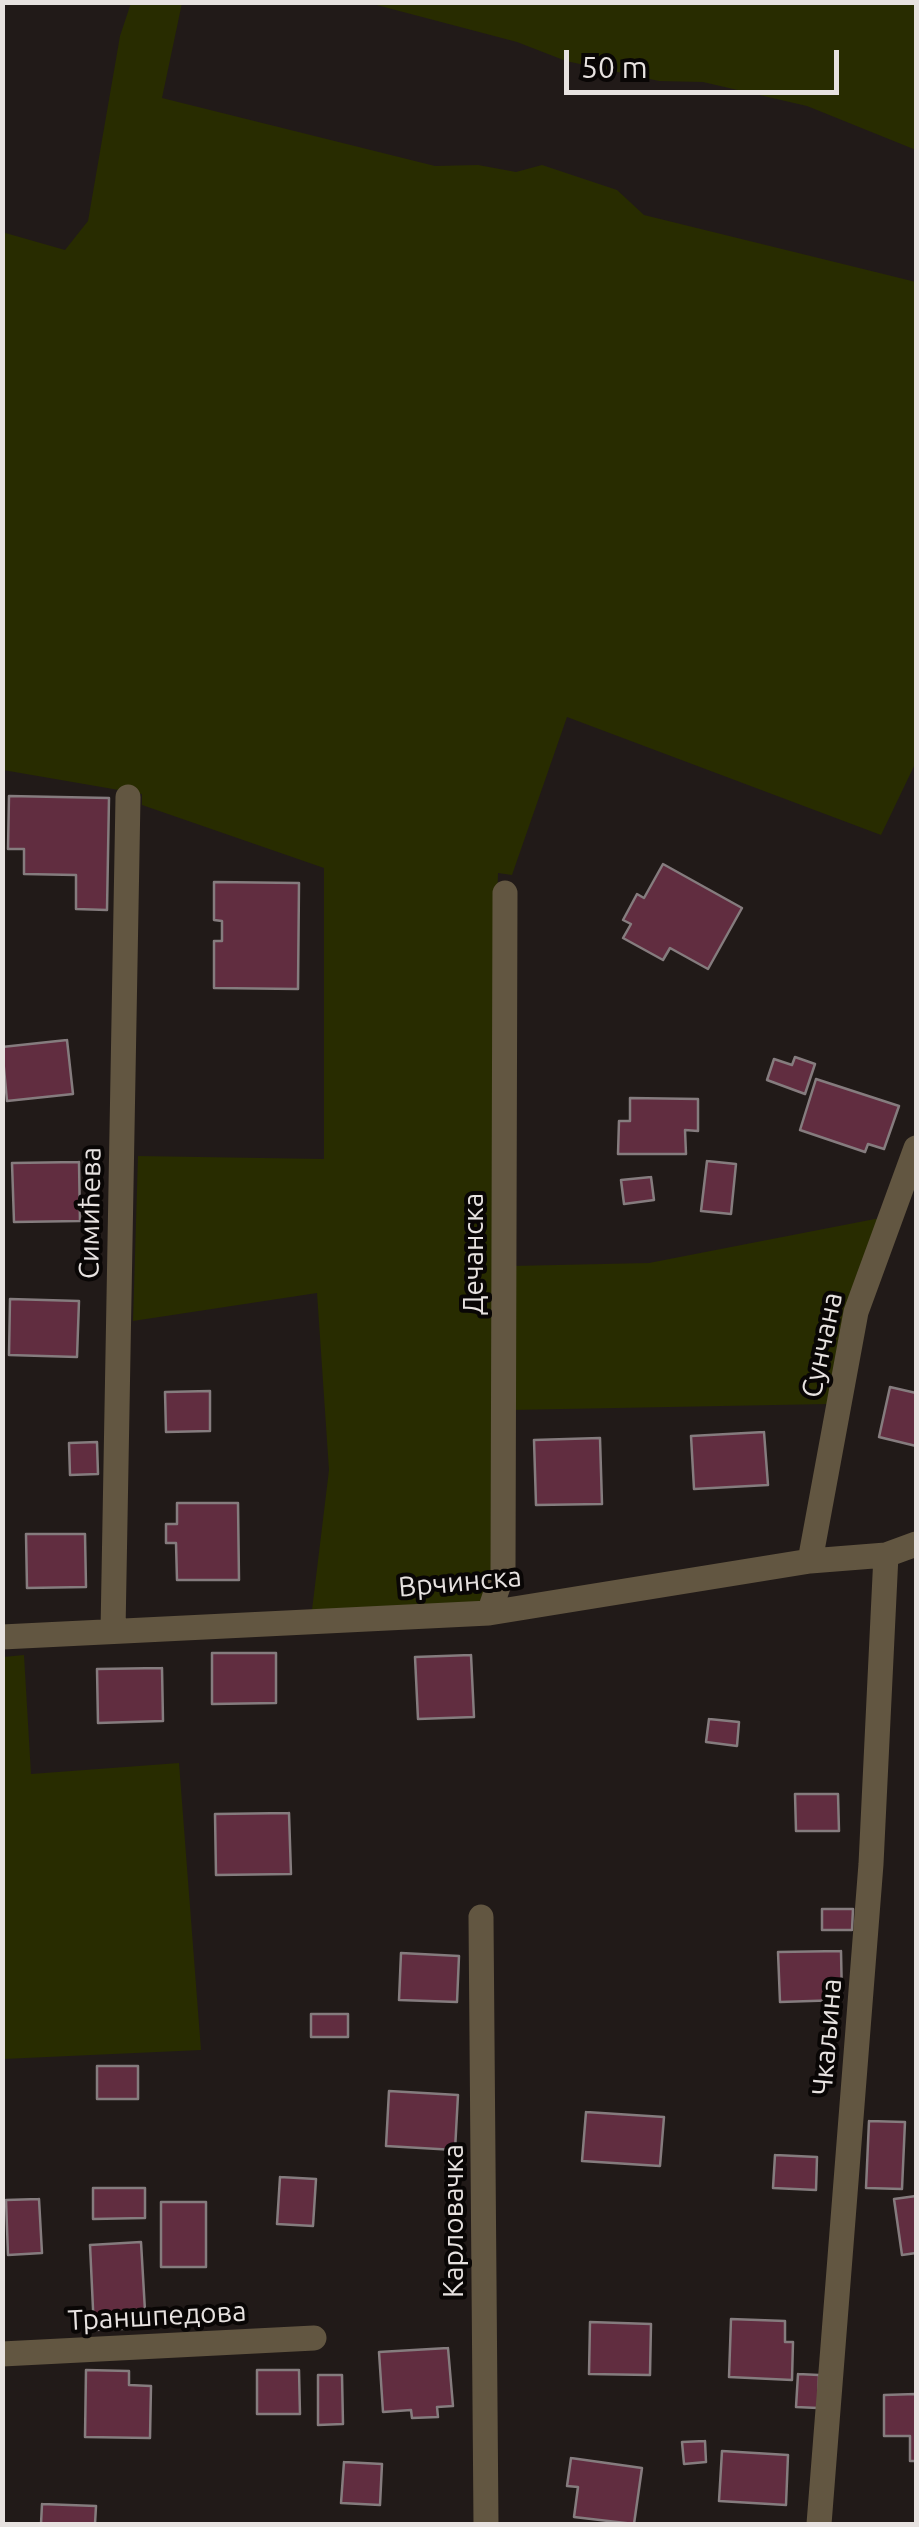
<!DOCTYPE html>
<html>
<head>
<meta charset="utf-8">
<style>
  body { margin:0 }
  #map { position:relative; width:919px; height:2527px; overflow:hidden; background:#211a18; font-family:Ubuntu,sans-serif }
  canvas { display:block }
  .frame { position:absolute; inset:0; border:5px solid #e7e2e0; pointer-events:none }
  .scale { position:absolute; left:564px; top:50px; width:275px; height:45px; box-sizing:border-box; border:5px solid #e7e2e0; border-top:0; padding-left:12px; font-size:30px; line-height:35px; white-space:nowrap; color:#e7e2e0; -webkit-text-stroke:8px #090605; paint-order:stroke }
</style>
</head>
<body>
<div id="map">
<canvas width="919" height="2527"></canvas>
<div class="frame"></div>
<div class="scale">50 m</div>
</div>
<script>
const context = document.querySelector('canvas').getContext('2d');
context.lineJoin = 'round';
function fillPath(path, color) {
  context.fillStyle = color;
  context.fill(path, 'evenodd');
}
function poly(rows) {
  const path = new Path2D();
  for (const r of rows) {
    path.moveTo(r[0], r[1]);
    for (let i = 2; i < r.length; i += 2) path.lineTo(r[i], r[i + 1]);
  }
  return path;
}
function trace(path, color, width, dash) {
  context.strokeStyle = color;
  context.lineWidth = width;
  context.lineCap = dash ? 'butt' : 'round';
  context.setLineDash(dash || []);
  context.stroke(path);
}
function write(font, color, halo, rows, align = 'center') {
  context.font = font + ' Ubuntu,sans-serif';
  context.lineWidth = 8;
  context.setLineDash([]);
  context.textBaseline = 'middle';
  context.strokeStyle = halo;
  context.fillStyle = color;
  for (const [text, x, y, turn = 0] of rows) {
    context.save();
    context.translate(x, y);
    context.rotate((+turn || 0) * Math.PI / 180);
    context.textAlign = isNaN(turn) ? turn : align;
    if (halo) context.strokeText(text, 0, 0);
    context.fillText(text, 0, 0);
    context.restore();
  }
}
fillPath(poly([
  [131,3,182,3,162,98,435,166,478,165,516,172,542,165,617,190,644,215,916,282,916,762,881,835,567,717,512,875,498,873,492,1072,493,1569,482,1605,312,1610,329,1470,317,1293,133,1321,138,1156,324,1159,324,868,142,805,142,794,3,770,2,232,65,250,88,221,120,36],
  [369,3,916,3,916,150,807,106,703,82,659,81,566,61,517,42],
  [880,1218,829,1404,510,1410,511,1266,649,1263],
  [24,1655,31,1774,179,1763,201,2050,3,2059,3,1657]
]), '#282c00');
const building = poly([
  [9,796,109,798,107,910,76,909,76,875,24,874,24,849,8,849,9,796],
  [663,864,742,908,708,969,670,948,663,960,623,938,631,924,623,920,637,894,644,898,663,864],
  [214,882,299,883,298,989,214,988,214,941,222,941,222,921,214,920,214,882],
  [67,1040,73,1094,7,1101,2,1047,67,1040],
  [795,1057,815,1064,805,1094,767,1080,774,1059,792,1065,795,1057],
  [816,1079,899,1106,884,1149,868,1144,865,1152,800,1130,816,1079],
  [630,1098,698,1099,698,1131,685,1130,686,1154,618,1154,619,1121,630,1121,630,1098],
  [707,1161,736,1164,731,1214,701,1211,707,1161],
  [79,1162,80,1221,14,1222,12,1163,79,1162],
  [651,1177,654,1200,624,1204,621,1180,651,1177],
  [10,1299,79,1301,77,1357,9,1355,10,1299],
  [890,1387,916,1393,916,1446,879,1437,890,1387],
  [210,1391,210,1431,166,1432,165,1392,210,1391],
  [764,1432,768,1485,694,1489,691,1436,764,1432],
  [600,1438,602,1504,536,1505,534,1440,600,1438],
  [97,1442,98,1474,70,1475,69,1443,97,1442],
  [177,1503,238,1503,239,1580,177,1580,176,1543,166,1543,166,1524,177,1524,177,1503],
  [26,1534,85,1534,86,1587,27,1588,26,1534],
  [212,1653,276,1653,276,1703,212,1704,212,1653],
  [471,1655,474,1717,418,1719,415,1657,471,1655],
  [162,1668,163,1721,98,1723,97,1669,162,1668],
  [709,1719,739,1722,737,1746,706,1742,709,1719],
  [795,1794,838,1794,839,1831,796,1831,795,1794],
  [289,1813,291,1874,216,1875,215,1814,289,1813],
  [822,1909,853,1909,852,1930,822,1930,822,1909],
  [841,1951,842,2000,780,2002,778,1952,841,1951],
  [401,1953,459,1956,457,2002,399,2000,401,1953],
  [311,2014,348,2014,348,2037,311,2037,311,2014],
  [97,2066,138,2066,138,2099,97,2099,97,2066],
  [389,2091,458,2095,455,2150,386,2146,389,2091],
  [586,2112,664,2117,660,2166,582,2161,586,2112],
  [869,2121,905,2122,902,2189,866,2188,869,2121],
  [775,2155,817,2157,816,2190,773,2188,775,2155],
  [280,2177,316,2179,313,2226,277,2224,280,2177],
  [93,2188,145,2188,145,2218,93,2219,93,2188],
  [916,2196,916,2253,902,2255,894,2199,916,2196],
  [39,2199,42,2253,8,2255,6,2200,39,2199],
  [161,2202,206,2202,206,2267,161,2267,161,2202],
  [141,2242,146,2328,94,2330,90,2245,141,2242],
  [731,2319,785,2321,785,2342,793,2342,792,2380,729,2377,731,2319],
  [590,2322,651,2324,650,2375,589,2374,590,2322],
  [448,2348,453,2406,437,2407,438,2417,412,2418,411,2410,383,2412,379,2352,448,2348],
  [86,2370,129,2371,129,2385,151,2386,150,2438,85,2437,86,2370],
  [257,2370,299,2370,300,2414,257,2414,257,2370],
  [798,2374,819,2375,818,2408,796,2407,798,2374],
  [318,2375,342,2375,343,2424,318,2425,318,2375],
  [916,2394,916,2461,910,2461,910,2436,884,2436,884,2395,916,2394],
  [705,2441,706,2462,684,2464,682,2442,705,2441],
  [722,2451,788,2455,786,2505,719,2501,722,2451],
  [571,2458,642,2468,634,2524,574,2517,578,2487,567,2486,571,2458],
  [344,2462,382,2464,380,2505,341,2503,344,2462],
  [42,2504,96,2506,95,2524,41,2524,42,2504]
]);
fillPath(building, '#612d40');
trace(building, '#857c7e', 2.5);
trace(poly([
  [810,1561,856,1312,916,1148],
  [489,1613,503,1572,505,893],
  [113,1631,128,797],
  [2,1637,489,1613,810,1561,886,1555,916,1544],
  [481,1917,486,2524],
  [2,2354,314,2338],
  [819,2524,871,1864,886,1555]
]), '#625641', 25);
write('28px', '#e7e2e0', '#090605', [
  ["Симићева",90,1213,-89],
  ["Дечанска",474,1254,-90],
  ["Сунчана",822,1345,-78],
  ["Врчинска",460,1582,-5],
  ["Чкаљина",827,2037,-85],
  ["Карловачка",454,2221,-90],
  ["Траншпедова",157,2316,-3]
]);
</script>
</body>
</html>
